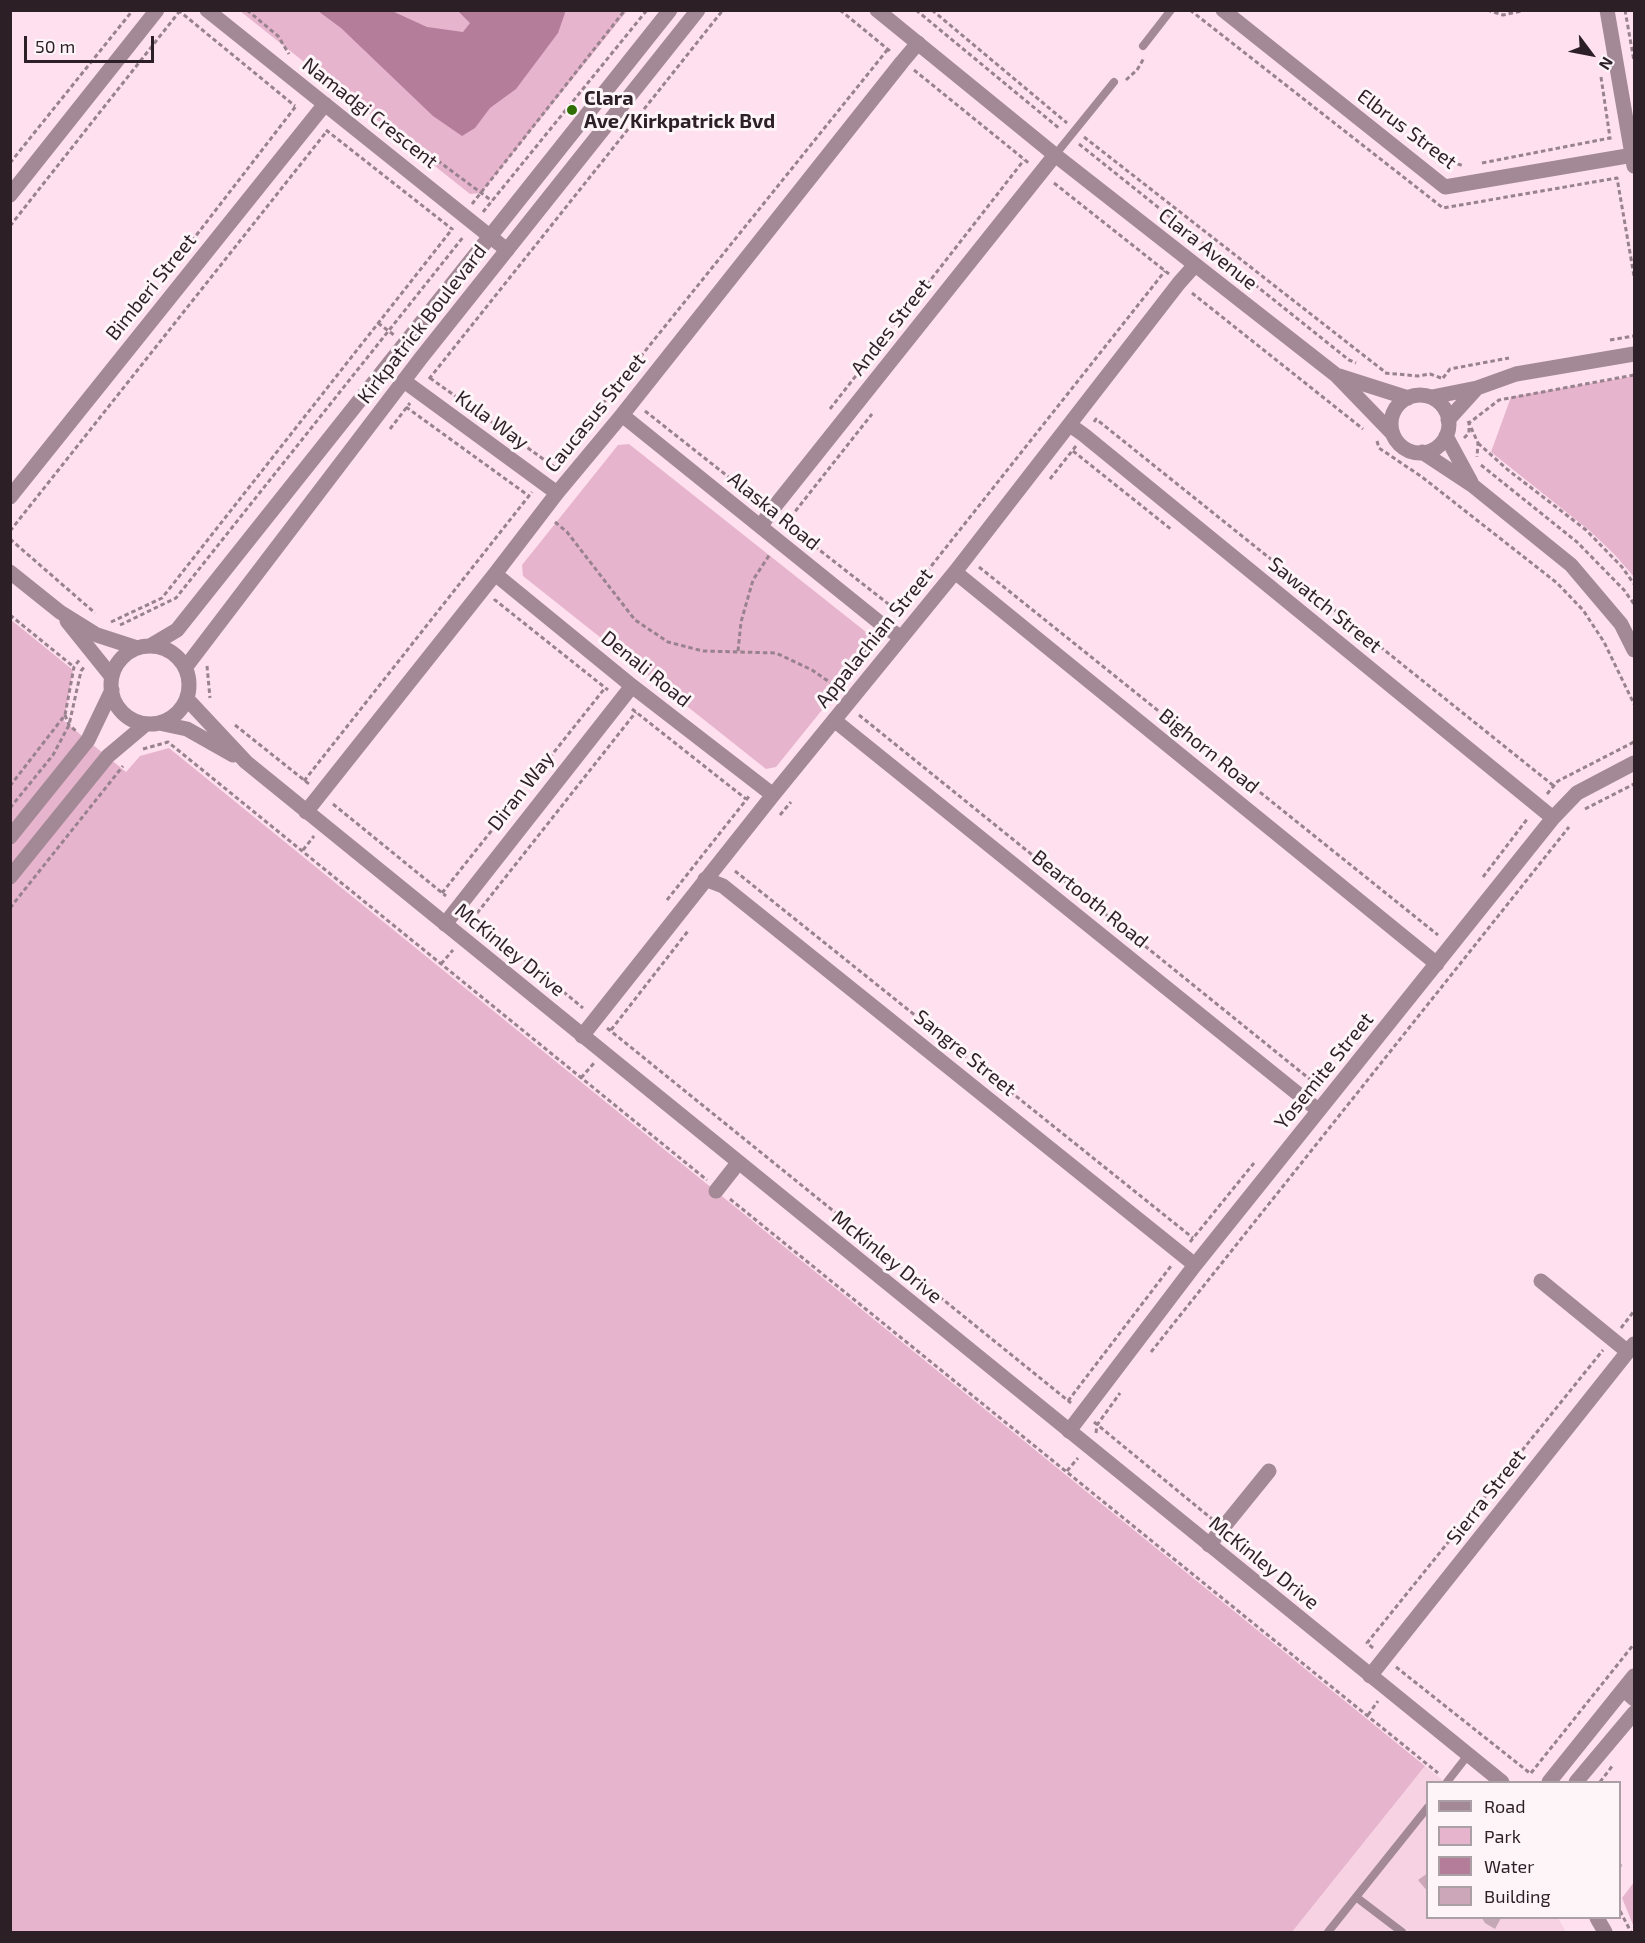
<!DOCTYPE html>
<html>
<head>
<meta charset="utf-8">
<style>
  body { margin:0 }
  #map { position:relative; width:1645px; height:1943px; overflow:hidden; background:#fee0ef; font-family:"Exo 2",sans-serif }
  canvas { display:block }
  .frame { position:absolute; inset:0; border:12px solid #2d1f26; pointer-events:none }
  .legend { position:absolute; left:1426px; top:1781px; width:195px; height:138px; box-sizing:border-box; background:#fdf5f8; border:2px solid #aa9fa4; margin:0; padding:8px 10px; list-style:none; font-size:18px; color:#2d1f26 }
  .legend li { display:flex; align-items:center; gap:12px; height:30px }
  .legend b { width:30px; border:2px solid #aa9fa4 }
  .north { position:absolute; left:1561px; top:24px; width:60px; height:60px; -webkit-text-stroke:4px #fdf5f8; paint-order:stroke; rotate:122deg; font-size:16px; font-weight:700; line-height:24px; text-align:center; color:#2d1f26 }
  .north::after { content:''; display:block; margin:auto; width:21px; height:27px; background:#2d1f26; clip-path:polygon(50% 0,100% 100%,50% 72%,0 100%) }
  .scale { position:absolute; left:24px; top:36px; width:130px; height:27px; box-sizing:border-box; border:3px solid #2d1f26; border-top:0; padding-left:8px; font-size:18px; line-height:21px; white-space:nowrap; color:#2d1f26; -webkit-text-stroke:4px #fdf5f8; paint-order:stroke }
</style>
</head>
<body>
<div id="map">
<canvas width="1645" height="1943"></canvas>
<div class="frame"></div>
<ul class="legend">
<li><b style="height:8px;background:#a28995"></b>Road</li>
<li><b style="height:16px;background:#e7b4ce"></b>Park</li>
<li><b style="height:16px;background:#b47e9a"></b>Water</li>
<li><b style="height:16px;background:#cba7b9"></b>Building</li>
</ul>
<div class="north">N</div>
<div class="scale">50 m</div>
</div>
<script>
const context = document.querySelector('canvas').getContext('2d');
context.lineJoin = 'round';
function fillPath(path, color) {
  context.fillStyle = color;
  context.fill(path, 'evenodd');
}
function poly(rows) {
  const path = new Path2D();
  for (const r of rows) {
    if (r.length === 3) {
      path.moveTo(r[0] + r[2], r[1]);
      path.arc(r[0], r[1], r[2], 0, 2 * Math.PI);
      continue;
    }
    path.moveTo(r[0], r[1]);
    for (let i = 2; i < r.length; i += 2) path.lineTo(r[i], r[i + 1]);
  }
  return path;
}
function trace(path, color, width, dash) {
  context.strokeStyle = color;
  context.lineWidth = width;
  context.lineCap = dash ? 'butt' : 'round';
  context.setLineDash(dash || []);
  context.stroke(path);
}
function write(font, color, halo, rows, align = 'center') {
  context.font = font + ' "Exo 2",sans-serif';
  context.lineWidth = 6;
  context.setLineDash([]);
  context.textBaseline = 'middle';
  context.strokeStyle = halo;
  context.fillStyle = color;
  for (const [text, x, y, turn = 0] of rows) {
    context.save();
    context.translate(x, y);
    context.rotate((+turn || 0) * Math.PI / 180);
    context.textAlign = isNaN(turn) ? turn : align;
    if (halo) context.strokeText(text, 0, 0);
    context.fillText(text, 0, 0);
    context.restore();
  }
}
fillPath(poly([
  [1425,1766,1445,1782,1428,1782,1428,1918,1558,1918,1566,1932,1292,1932]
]), '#f6d2e3');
fillPath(poly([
  [240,11,627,11,481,193,470,194],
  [1634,376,1634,577,1615,555,1590,531,1491,452,1511,397],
  [629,444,871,636,872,648,776,767,766,769,523,576,522,565,618,445],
  [10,619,73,670,64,721,126,772,140,756,169,748,1425,1766,1292,1932,11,1932],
  [1634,1882,1634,1927,1622,1898]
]), '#e7b4ce');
fillPath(poly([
  [564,11,565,13,558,33,516,89,490,108,475,128,462,136,433,116,341,28,318,11,392,11,427,27,463,32,470,23,458,11]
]), '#b47e9a');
fillPath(poly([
  [1482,1918,1501,1918,1495,1929,1485,1923]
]), '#0003');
fillPath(poly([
  [1428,1873,1428,1892,1418,1880]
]), '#cba7b9');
trace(poly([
  [178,10,295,106],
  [247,10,278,36,289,54],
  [840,10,890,51],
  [916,10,1060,129],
  [932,10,1067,123],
  [1190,10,1443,208,1617,178,1634,276],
  [1487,10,1503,15,1526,10],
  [1625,10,1634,61],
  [914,70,1030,164],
  [1601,77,1610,138],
  [1126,80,1137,70,1144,58],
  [326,130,452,229],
  [386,131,410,140,492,201],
  [1084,137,1385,372],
  [1079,144,1349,360,1356,363],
  [1436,157,1464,166],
  [10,163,133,10],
  [1482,163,1610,138,1611,142],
  [1054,183,1169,274],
  [472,204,625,10],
  [483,212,647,10],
  [10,226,179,12],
  [178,259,296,106],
  [1192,293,1363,429],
  [378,323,394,335],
  [1610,340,1634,336],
  [1385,373,1418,376,1430,374,1441,378],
  [430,378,553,466],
  [1443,378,1450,369,1509,358],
  [429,379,723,10],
  [406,407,529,496],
  [830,409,1024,160],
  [645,411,759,501],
  [1468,421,1478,443,1477,457],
  [1094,422,1096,419,1554,786],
  [390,429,410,403],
  [1464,438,1469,433,1469,423,1499,400,1634,375],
  [1377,441,1379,448,1422,477,1557,583,1583,610,1604,642,1634,704],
  [1478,443,1508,470,1586,530,1622,567,1634,584],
  [1073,451,1172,530],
  [1481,465,1577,542,1624,590,1634,604],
  [551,468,888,49],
  [1050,479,1076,446],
  [555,522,567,532,635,620,668,642,703,651,776,653,812,670,838,688],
  [785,523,896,610],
  [786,523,872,414],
  [10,531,327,131],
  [10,539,95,613],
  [979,567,1438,935],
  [494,601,495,600,608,690],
  [894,613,1165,271],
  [10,615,74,667],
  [111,622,162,598,453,228],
  [120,625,176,598,464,236],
  [738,651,741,622,753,580,770,554],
  [207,666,210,698],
  [838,688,876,638],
  [632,709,746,799],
  [65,715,69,725,76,731],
  [859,715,1317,1085],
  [235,725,309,784],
  [143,749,168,742,707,1180],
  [304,781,532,492],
  [10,786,65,715,74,667,80,659],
  [1547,794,1558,781,1634,742],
  [333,804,446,896],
  [10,808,53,755,69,725,81,671,85,666],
  [1585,809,1634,784],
  [780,815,791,802],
  [303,850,314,836],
  [735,871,1193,1238],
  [1483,877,1528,818],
  [442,893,605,688],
  [667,900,750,795],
  [10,908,123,766],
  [471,915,583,1008],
  [473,927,474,917,636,712],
  [441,964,453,950],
  [607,1028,1071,1403],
  [611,1030,688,931],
  [581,1078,594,1063],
  [730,1199,1438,1773],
  [1190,1242,1254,1163],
  [1621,1328,1634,1311],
  [1151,1352,1569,827],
  [1068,1401,1171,1266],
  [1094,1422,1212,1519],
  [1096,1433,1097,1425,1120,1393],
  [1067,1471,1078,1458],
  [1373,1648,1367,1643,1603,1350],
  [1396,1667,1531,1774],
  [1368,1715,1378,1701],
  [1531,1773,1634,1644],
  [1600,1782,1613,1765],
  [1620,1864,1620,1867],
  [1620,1911,1631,1932]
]), '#98828d', 3, [4.5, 3]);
trace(poly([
  [1143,46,1171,10],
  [1055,155,1114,82],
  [1447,1782,1468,1755],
  [1356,1897,1402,1932],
  [1328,1932,1428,1807]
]), '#a28995', 8);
trace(poly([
  [207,10,507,250],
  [1223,10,1445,187,1633,155],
  [1607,10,1634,166],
  [10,195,157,10],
  [404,381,557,493],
  [1432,397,1477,388,1516,374,1634,354],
  [622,415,885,627,901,637],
  [1448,420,1477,388],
  [1070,425,1084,435,1553,818],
  [10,497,325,104],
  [761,526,771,511,1055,155],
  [955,572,1437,964],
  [495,574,632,686,773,795],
  [834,720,1318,1110],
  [306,812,495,574,557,493,622,415,902,62,918,43],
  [705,879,723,886,1195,1265],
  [445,924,632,686],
  [582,1036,773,795,955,572,1179,283,1195,265],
  [716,1191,738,1163],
  [1541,1281,1628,1352],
  [1069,1431,1195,1265,1553,818,1577,793,1634,763],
  [1209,1545,1269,1471],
  [1370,1676,1634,1344],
  [1624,1690,1634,1699]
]), '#a28995', 15);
trace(poly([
  [877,10,1055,155,1336,375,1393,434],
  [1339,376,1408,398],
  [1420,424,29],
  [1446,436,1471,482],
  [1422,452,1472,485,1571,565,1621,624,1634,650],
  [10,572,60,612,97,635,137,648],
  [67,621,112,677],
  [150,646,177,630,670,10],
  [150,685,39],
  [185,668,421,358,698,10],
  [187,699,246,762,1502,1782],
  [159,723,187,729,233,755],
  [10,837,88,740,112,690],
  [10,877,108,756,146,724],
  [1549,1782,1634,1676],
  [1576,1782,1634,1713],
  [1597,1918,1605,1932]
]), '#a28995', 15);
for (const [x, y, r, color] of [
  [572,110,6,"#2f6e02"]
]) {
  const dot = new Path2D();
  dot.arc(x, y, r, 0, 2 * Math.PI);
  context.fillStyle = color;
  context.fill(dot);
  trace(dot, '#fdf5f8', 2);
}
write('bold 20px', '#2d1f26', '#fdf5f8', [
  ["Clara",584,98],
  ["Ave/Kirkpatrick Bvd",584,121]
], 'left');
write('20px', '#2d1f26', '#fdf5f8', [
  ["Namadgi Crescent",370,113,38],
  ["Elbrus Street",1407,129,37],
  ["Clara Avenue",1208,249,38],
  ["Bimberi Street",151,287,-51],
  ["Kirkpatrick Boulevard",422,324,-52],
  ["Andes Street",891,327,-52],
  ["Caucasus Street",595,413,-51],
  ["Kula Way",492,420,36],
  ["Alaska Road",774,511,39],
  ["Sawatch Street",1325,605,39],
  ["Appalachian Street",874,638,-51],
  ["Denali Road",646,669,39],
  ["Bighorn Road",1209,751,39],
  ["Diran Way",521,791,-52],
  ["Beartooth Road",1090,899,39],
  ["McKinley Drive",510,950,39],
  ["Sangre Street",965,1053,39],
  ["Yosemite Street",1324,1071,-51],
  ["McKinley Drive",887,1257,39],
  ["Sierra Street",1486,1497,-52],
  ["McKinley Drive",1264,1563,39]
]);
</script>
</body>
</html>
